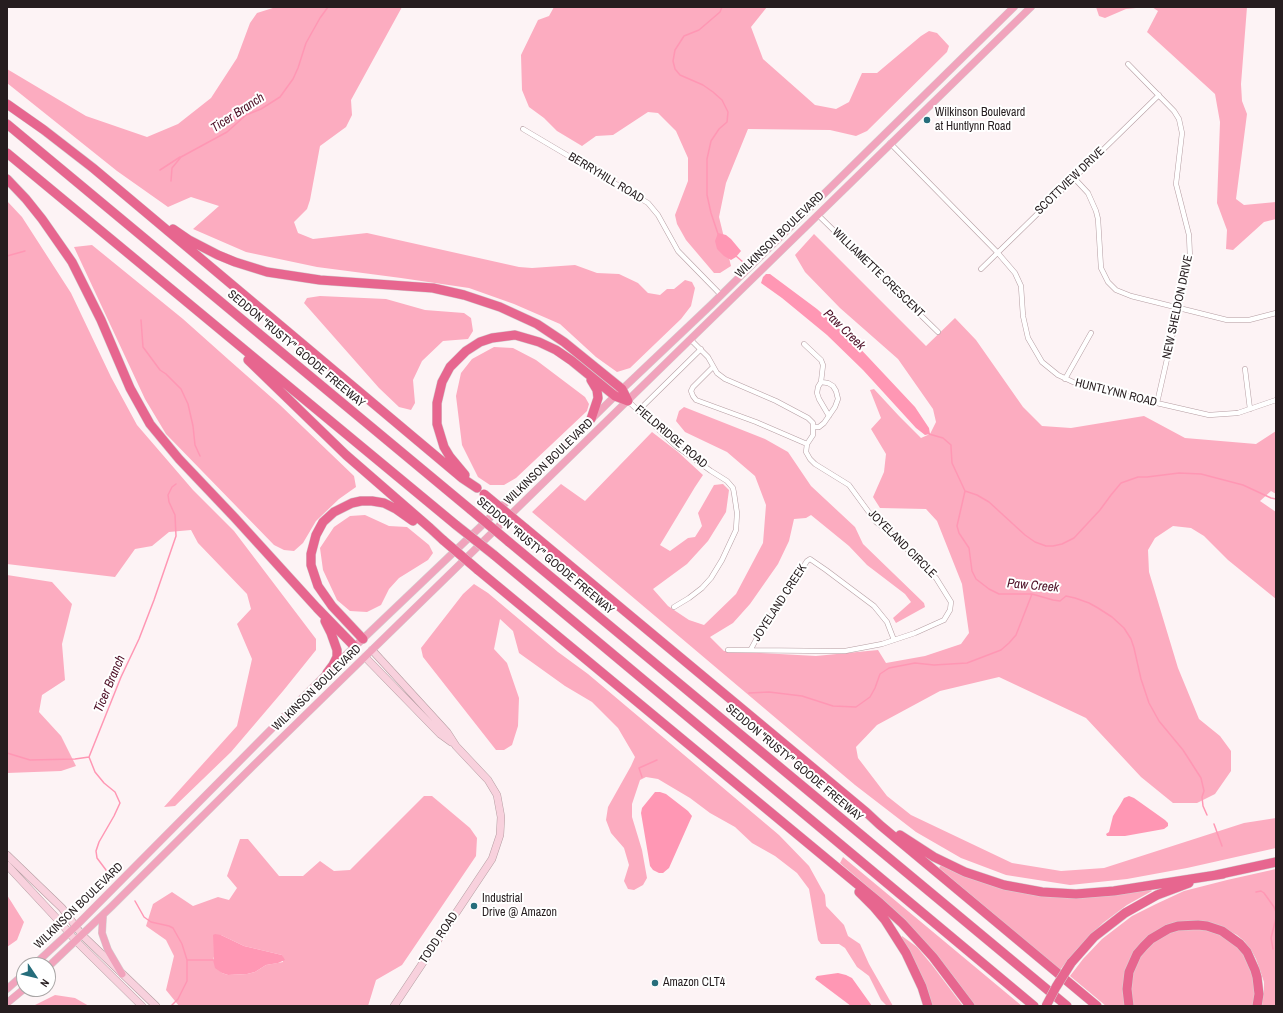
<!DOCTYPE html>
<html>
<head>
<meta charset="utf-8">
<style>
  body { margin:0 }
  #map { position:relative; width:1283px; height:1013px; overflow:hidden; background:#fdf3f5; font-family:"Archivo Narrow",sans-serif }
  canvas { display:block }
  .frame { position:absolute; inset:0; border:8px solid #261d1f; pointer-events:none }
  .north { position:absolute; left:16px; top:957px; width:40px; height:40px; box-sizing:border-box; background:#fff; border:1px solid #a8a5a5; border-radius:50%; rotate:125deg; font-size:11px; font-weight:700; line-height:16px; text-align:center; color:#261d1f }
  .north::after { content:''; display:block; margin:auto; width:14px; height:18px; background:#266d7b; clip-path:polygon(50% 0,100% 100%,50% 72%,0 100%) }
</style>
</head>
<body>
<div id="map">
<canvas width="1283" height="1013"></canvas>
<div class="frame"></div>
<div class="north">N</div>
</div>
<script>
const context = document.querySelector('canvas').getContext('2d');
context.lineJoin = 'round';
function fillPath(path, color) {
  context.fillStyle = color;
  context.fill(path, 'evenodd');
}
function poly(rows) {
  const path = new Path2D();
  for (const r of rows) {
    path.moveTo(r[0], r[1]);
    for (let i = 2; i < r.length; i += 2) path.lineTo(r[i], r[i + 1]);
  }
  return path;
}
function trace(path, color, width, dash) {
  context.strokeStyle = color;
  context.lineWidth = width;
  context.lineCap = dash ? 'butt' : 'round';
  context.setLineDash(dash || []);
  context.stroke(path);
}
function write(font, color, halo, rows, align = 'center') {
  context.font = font + ' "Archivo Narrow",sans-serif';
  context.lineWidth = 4;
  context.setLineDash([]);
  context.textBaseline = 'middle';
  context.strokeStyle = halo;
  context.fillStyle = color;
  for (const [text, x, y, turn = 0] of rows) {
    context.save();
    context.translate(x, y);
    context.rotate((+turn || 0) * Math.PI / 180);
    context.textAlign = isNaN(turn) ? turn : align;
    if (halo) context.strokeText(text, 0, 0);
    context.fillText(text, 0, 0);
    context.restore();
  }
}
fillPath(poly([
  [276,7,402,7,351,100,352,115,346,127,320,146,310,200,307,209,294,222,298,233,313,239,367,233,519,267,532,268,575,265,597,273,619,274,638,283,648,293,660,295,667,289,674,289,685,280,692,282,695,288,691,306,681,319,630,368,617,372,596,357,560,324,514,304,469,288,401,278,317,267,246,252,193,229,219,206,191,197,168,207,117,171,7,83,7,69,86,116,147,137,178,124,211,98,237,58,250,23,257,13],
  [554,7,767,7,751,27,763,59,815,105,836,109,849,102,862,73,877,73,921,36,929,31,937,33,949,46,947,52,867,131,856,136,830,130,748,129,726,183,719,217,731,266,720,273,714,273,686,240,677,224,675,215,688,181,688,158,676,131,658,113,648,112,613,135,596,136,582,146,557,131,544,118,529,107,522,90,521,55,538,20,549,16],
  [1096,7,1146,7,1126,9,1105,18,1099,16],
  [1152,7,1247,7,1241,84,1242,101,1247,114,1236,199,1244,205,1276,202,1276,219,1264,222,1233,250,1226,249,1227,230,1217,203,1220,122,1215,94,1147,32,1158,11],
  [7,201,22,217,71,293,111,377,137,425,193,490,234,531,316,639,316,650,283,691,231,752,175,806,164,807,237,726,252,659,237,624,251,609,247,594,198,543,191,530,169,532,152,546,135,549,115,577,7,564],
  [814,234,926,346,955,318,976,340,1023,407,1042,426,1071,428,1144,416,1185,438,1256,444,1276,431,1276,494,1271,491,1260,501,1276,512,1276,599,1228,560,1204,536,1191,528,1173,526,1155,538,1148,550,1149,572,1178,668,1199,719,1220,736,1231,751,1231,771,1215,794,1197,803,1173,803,1141,777,1086,718,999,677,940,691,877,725,856,747,858,758,887,796,911,815,1012,863,1061,871,1104,868,1244,823,1276,818,1276,848,1187,868,1127,879,1070,885,1006,875,961,858,916,832,855,785,532,512,561,484,585,501,652,432,678,452,703,475,695,487,660,545,670,551,688,538,695,537,702,526,698,513,714,485,723,484,729,490,726,512,708,541,687,564,653,589,668,606,689,620,704,625,736,594,763,543,766,505,755,476,727,452,685,432,676,421,679,411,684,407,765,439,788,452,811,486,855,527,863,544,924,603,925,607,896,623,893,618,911,602,905,594,867,565,849,546,811,515,806,518,794,519,789,541,778,564,750,604,733,623,710,637,724,651,816,656,878,650,886,663,925,656,961,644,969,633,962,584,937,521,926,509,880,508,873,497,884,472,886,454,871,429,881,418,870,390,874,389,899,416,921,438,930,434,936,422,933,409,898,359,840,308,805,272,795,255],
  [92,245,183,319,229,360,280,405,354,476,356,487,339,499,316,521,303,543,294,551,284,550,274,545,166,434,145,399,74,247],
  [320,296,386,299,425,310,464,313,471,318,473,331,468,339,443,341,422,361,413,380,415,403,411,410,399,407,379,388,304,303,307,298],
  [494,347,513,348,536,360,585,397,589,404,587,411,516,478,504,485,490,485,478,477,462,445,456,396,461,373,472,359],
  [365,515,389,526,407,527,429,545,433,553,428,560,399,578,389,589,381,605,367,612,350,611,337,600,323,570,320,548,334,527,350,516],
  [7,575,52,582,72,604,62,644,65,680,42,695,39,712,61,736,76,766,61,771,7,773],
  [474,584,488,593,558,652,588,674,779,835,809,866,825,895,826,906,844,925,848,936,860,944,869,964,893,1006,887,1006,881,1000,869,976,857,967,845,948,839,944,821,944,818,940,809,889,797,873,775,856,752,843,735,827,710,813,690,798,658,779,646,777,640,780,632,804,632,817,642,850,647,878,643,885,634,890,628,889,624,881,629,865,624,848,611,833,606,820,608,807,631,766,635,757,618,728,592,702,565,686,519,653,513,631,500,619,494,649,507,663,519,698,518,726,512,745,504,750,496,750,423,657,421,648,463,594],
  [424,796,432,796,470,828,477,838,476,856,402,965,376,980,368,1006,179,1006,166,990,174,956,166,940,146,926,153,904,172,892,193,906,218,897,229,900,237,888,227,876,240,839,248,839,279,876,303,876,320,861,334,871,350,870],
  [221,935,244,946,282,955,283,962,266,965,255,972,247,974,228,975,222,973,213,960],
  [843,857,1022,1006,975,1006,954,977,928,945,883,900,840,863],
  [941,865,1045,896,1080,898,1107,896,1150,889,1152,891,1127,905,1103,923,1078,948,1060,970,939,868],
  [1276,869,1276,1006,1261,1006,1264,992,1264,982,1256,959,1251,950,1244,941,1237,935,1221,927,1178,923,1135,953,1126,1006,1106,1006,1070,976,1083,959,1102,939,1132,916,1156,904,1184,891,1227,880],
  [7,895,24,922,17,940,7,947],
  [1189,928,1202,929,1223,936,1235,944,1243,954,1255,980,1255,1006,1132,1006,1130,992,1133,973,1138,961,1145,949,1155,941,1163,936,1175,931],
  [902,936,917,947,932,965,963,1006,931,1006,901,940],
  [55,995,75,998,89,1006,33,1006]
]), '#fcacc0');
fillPath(poly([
  [718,233,726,235,731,239,741,251,736,257,731,260,724,256,717,249,715,241],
  [766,274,770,274,817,309,854,342,915,407,929,428,930,434,925,435,916,428,863,370,827,335,782,298,761,283,763,277],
  [655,792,660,792,666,794,688,811,692,816,669,868,663,873,659,873,653,870,650,866,641,813,642,808],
  [1129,796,1134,798,1165,820,1168,823,1168,826,1164,829,1125,836,1107,836,1106,834,1109,832,1113,816,1120,805,1124,798],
  [215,934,221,935,244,946,282,955,285,960,278,963,266,965,255,972,247,974,228,975,222,973,215,968,213,960,214,958,213,935],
  [838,973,846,975,852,978,872,1006,851,1006,815,979,817,976]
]), '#ff97b4');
trace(poly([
  [160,170,180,157],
  [171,181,172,168,181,157,227,132,246,115,261,109,280,97,293,79,298,68,306,43,320,18,328,7],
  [718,234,711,213,707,195,707,159,711,141,719,129,727,122,728,112,722,100,713,92,703,85,680,75,675,69,673,61,675,50,684,36,699,30,720,12,722,7],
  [7,256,25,251],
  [736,256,743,262],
  [141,320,143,347,160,370,166,374,181,389,188,404,193,426,195,445,200,456],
  [929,434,943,438,951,445,951,447,952,463,965,491,957,526,959,533,969,548,972,571,976,579,989,589,999,594,1032,594,1053,600,1060,601,1066,596,1075,598,1089,603,1098,608,1112,617,1124,628,1131,639,1134,648,1141,679,1149,703,1159,721,1183,750,1201,778,1204,791,1202,797,1203,806,1207,815],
  [965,491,977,495,989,502,1025,535,1035,542,1046,546,1053,546,1062,544,1074,538,1100,510,1111,495,1121,483,1138,477,1147,477,1179,473,1201,474,1243,485,1271,498,1276,499],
  [749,693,769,692,802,696,833,706,856,707,870,697,875,688,880,674,889,668,915,663,934,665,967,663,1001,650,1009,643,1016,635,1032,594],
  [7,753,30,760,75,759,89,757],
  [642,777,639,768,657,760],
  [1214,824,1222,846],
  [112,878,97,858,96,851,99,842,114,816,120,803,115,792,104,783,95,772,89,757,121,677,139,639,154,600,176,536,175,515,169,502,168,495,172,487,176,484],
  [1256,892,1261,891,1264,893,1274,907,1276,912],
  [135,901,144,917,151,922,169,926,173,928,182,944,187,960,187,981,178,999,171,1006],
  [1273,949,1271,938,1276,918],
  [187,960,213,960]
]), '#ff97b4', 1.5);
const street = poly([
  [1128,64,1174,111,1179,119,1182,133,1176,184,1189,235,1190,258,1157,403],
  [523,129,648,203,658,215,678,251,721,295],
  [890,143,997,252,1015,273,1021,286,1023,316,1028,338,1042,362,1058,375,1073,382,1087,387,1209,415,1238,413,1276,400],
  [1074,178,1088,193,1096,211,1098,219,1101,268,1108,282,1116,290,1131,296,1227,320,1249,320,1276,313],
  [818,215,938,332],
  [981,269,1159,95],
  [690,339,708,357,717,373,725,379,776,401,808,418,813,423,813,435,807,444,806,452,810,459,815,464,849,485,876,522,893,535,936,578,951,602,950,610,944,620,915,633,882,644,845,651,832,651,728,650],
  [804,344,821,360,823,365,821,382,818,387,817,393,819,399,829,416],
  [713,367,693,387,691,391,693,396,696,400,756,422,807,444],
  [1245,369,1250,409],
  [1065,379,1091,333],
  [628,401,676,446,711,471,727,481,733,488,734,493,737,513,736,530,722,560,711,578,702,588,689,598,674,607],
  [638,411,701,349],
  [814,427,819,427,824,423,835,407,838,399,836,391,833,386,828,383,821,382],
  [751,649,757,638,807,561,810,559,826,570,874,606,887,622,894,640]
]);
const secondary = poly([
  [372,650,447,732,456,746,488,780,497,795,501,817,500,835,492,859,394,1006],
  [365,657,440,734,451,742],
  [7,855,62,908,82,935,156,1006],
  [7,865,59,921,76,941,142,1006]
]);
const primary = poly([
  [103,915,102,933,103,936,108,950,122,974],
  [34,965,75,927,327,673,520,489,615,396,712,304,1014,7],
  [48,967,112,906,254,765,1031,7],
  [7,989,24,974],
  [7,1003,24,989]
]);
const highway = poly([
  [7,104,44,130,93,168,462,478,477,488],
  [7,124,471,510],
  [7,153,456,525],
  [7,179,26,199,42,219,72,262,101,320,130,388,150,424,179,459,235,518,317,608,355,647],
  [173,229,189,240,218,255,235,262,267,272,320,280,433,288,464,295,500,307,537,324,564,342,622,389,628,401],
  [248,360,346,455,430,528,443,540],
  [591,419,598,398,597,390,591,380],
  [465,475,450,457,444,447,437,424,437,403,442,382,450,367,466,351,480,342,492,338,515,335,539,342,556,350,572,361,615,396,628,401],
  [525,528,866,812,880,825,1097,1006],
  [509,542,1067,1006],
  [494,555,1034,1006],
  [478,570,880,903,902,923,933,957,970,1006],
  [325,621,331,633,337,650,337,657,333,665,327,673],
  [363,639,332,606,318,586,311,565,311,554,316,535,323,522,334,512,352,503,361,501,372,501,384,503,396,509,413,521],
  [900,835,934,857,965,872,1004,885,1042,892,1076,894,1114,891,1223,874],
  [1216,875,1276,862],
  [859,892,874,907,885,920,906,953,922,987,928,1006],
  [1071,963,1094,937,1125,913,1157,895,1189,883],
  [1129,1006,1127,989,1129,972,1137,954,1144,946,1151,939,1168,929,1178,926,1198,925,1207,926,1222,931,1240,944,1247,952,1255,970,1257,977,1259,994,1257,1006]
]);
trace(street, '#b59da2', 5.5);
trace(secondary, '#b59da2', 8);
trace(primary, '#d4d2d2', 8);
trace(highway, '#d4d2d2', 10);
trace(street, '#fff', 4.5);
trace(secondary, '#f8d1dd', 7);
trace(primary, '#f1a3bc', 7);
trace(highway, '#e7668f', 9);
const highwayBridge = poly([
  [484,494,525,528],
  [471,510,509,542],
  [456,525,494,555],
  [443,540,478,570],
  [1046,1006,1056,987,1071,963]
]);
trace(highwayBridge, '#d4d2d2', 10, []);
trace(highwayBridge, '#e7668f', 9);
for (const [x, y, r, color] of [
  [927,120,4,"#266d7b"],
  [474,906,4,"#266d7b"],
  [655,983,4,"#266d7b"]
]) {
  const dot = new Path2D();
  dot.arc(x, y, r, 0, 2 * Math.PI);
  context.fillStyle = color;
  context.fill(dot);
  trace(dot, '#fff', 1.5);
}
write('12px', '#261d1f', '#fff', [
  ["Wilkinson Boulevard",935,113],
  ["at Huntlynn Road",935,127],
  ["Industrial",482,899],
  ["Drive @ Amazon",482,913],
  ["Amazon CLT4",663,983]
], 'left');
write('12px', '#261d1f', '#fff', [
  ["BERRYHILL ROAD",606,178,31],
  ["SCOTTVIEW DRIVE",1070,181,-44],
  ["WILKINSON BOULEVARD",780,235,-44],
  ["WILLIAMETTE CRESCENT",878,273,44],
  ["NEW SHELDON DRIVE",1178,307,-78],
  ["SEDDON \"RUSTY\" GOODE FREEWAY",296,349,40],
  ["HUNTLYNN ROAD",1116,393,14],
  ["FIELDRIDGE ROAD",671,437,40],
  ["WILKINSON BOULEVARD",549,462,-44],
  ["JOYELAND CIRCLE",902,544,45],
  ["SEDDON \"RUSTY\" GOODE FREEWAY",545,556,40],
  ["JOYELAND CREEK",780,603,-57],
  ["WILKINSON BOULEVARD",317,688,-44],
  ["SEDDON \"RUSTY\" GOODE FREEWAY",794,763,40],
  ["WILKINSON BOULEVARD",79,906,-44],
  ["TODD ROAD",439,938,-56]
]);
write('italic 13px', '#4e1027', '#fff', [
  ["Ticer Branch",238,113,-33],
  ["Paw Creek",844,330,44],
  ["Paw Creek",1033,586,5],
  ["Ticer Branch",110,684,-67]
]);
</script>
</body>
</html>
